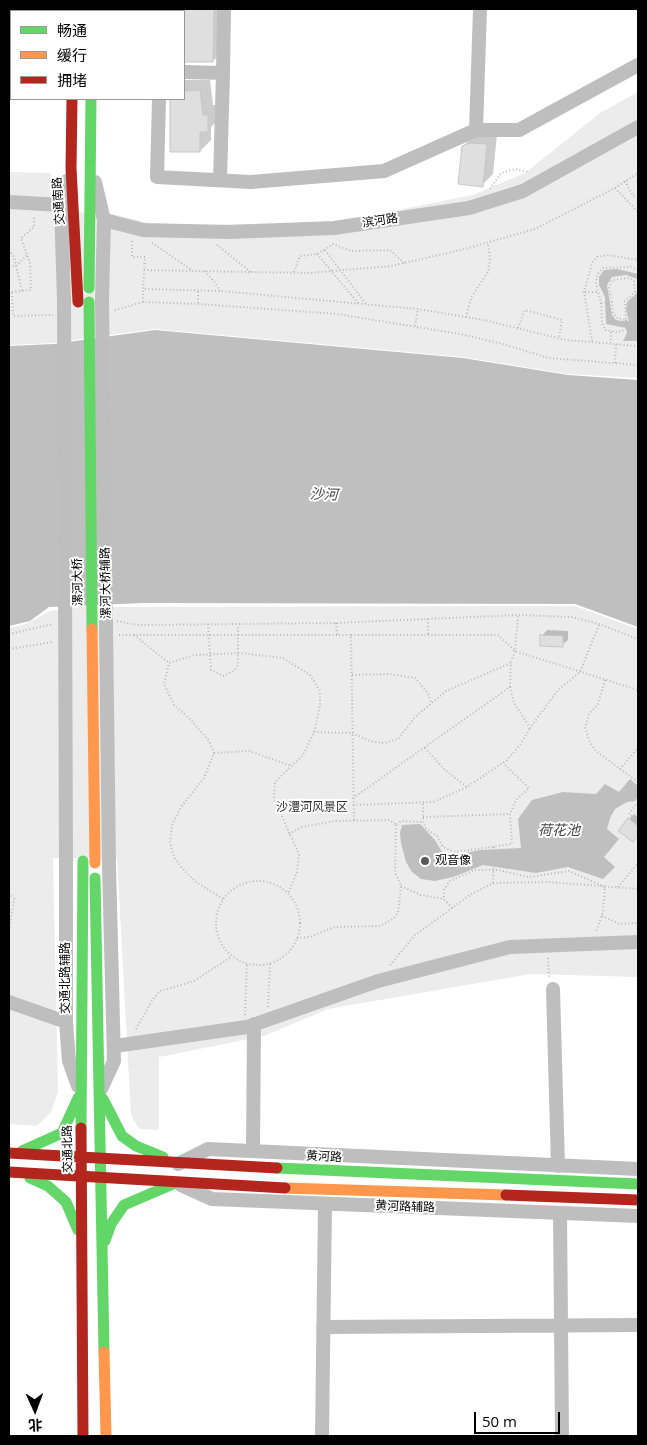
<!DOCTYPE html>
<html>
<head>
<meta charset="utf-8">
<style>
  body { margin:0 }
  #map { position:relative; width:647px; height:1445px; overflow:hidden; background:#fff; font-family:"Open Sans","Noto Sans SC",sans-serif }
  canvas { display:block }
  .frame { position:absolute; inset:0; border:10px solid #000; pointer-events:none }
  .legend { position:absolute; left:10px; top:10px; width:175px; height:90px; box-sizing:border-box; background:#fff; border:1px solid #999; margin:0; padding:6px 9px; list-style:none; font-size:15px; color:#000 }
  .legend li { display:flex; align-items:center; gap:10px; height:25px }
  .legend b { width:25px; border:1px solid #999 }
  .north { position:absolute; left:10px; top:1385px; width:50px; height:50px; -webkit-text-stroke:4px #fff; paint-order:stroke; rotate:178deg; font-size:14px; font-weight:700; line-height:20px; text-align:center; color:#000 }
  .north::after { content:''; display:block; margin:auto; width:18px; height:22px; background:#000; clip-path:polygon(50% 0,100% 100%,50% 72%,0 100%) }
  .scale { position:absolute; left:474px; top:1412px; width:86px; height:22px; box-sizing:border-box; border:2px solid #000; border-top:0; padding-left:6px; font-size:15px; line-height:18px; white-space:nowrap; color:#000; -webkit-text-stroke:4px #fff; paint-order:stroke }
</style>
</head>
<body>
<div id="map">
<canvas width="647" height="1445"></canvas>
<div class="frame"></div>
<ul class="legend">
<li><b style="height:6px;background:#63d668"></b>畅通</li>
<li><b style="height:6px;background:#ff974d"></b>缓行</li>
<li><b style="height:6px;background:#b3261e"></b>拥堵</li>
</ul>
<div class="north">北</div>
<div class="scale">50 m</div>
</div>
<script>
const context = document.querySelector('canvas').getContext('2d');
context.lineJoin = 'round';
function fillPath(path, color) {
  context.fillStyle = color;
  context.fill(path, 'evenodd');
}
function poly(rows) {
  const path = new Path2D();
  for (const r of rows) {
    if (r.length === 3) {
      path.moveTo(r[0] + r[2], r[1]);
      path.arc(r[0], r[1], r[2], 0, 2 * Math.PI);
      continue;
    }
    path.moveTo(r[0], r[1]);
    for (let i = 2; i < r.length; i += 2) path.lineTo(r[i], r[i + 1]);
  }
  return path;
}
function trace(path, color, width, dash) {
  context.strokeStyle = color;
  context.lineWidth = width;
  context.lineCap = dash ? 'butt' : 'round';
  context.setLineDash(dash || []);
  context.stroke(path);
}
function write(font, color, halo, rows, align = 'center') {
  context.font = font + ' "Open Sans","Noto Sans SC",sans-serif';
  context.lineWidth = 4;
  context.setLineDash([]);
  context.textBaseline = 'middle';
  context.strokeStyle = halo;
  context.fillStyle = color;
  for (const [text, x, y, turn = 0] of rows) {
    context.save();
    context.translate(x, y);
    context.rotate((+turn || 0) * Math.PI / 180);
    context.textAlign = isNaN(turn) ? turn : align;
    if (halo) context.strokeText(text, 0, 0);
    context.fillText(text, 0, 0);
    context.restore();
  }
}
fillPath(poly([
  [638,92,638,378,568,374,463,357,154,329,53,343,9,345,9,172,51,173,53,211,113,214,160,226,338,222,473,195,525,173,600,113],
  [575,606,638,629,638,977,530,974,328,1009,264,1036,159,1057,159,1130,139,1129,131,1115,117,858,53,858,58,1092,51,1112,37,1126,9,1124,9,628,26,624,50,611,84,607]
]), '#ececec');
fillPath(poly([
  [617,269,638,274,638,286,637,279,626,275,612,277,607,285,612,315,616,320,622,321,629,321,626,310,627,302,637,293,638,286,638,341,623,341,627,333,626,328,606,324,605,297,599,285,599,277,604,270],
  [155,330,463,358,568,375,638,380,638,627,575,604,144,603,49,607,30,621,9,626,9,346,54,344],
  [630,779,638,786,638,797,635,801,627,802,615,809,610,818,607,829,619,839,604,857,615,867,603,879,568,867,536,873,483,865,453,877,435,881,421,879,412,872,406,862,401,843,400,833,402,825,420,824,435,840,442,852,455,855,480,850,521,848,518,819,532,800,563,792,596,794,605,784,619,792]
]), '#bfbfbf');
fillPath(poly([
  [170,9,224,9,224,50,213,61,184,61,184,11,170,11],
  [184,80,210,80,213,105,218,105,218,120,211,127,211,140,200,151,171,151,171,99,184,99],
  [497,134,493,174,482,185,463,146,474,135],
  [547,630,568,631,568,640,562,645,542,636],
  [634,814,638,817,638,835,633,840,629,819]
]), '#0003');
const building = poly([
  [184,9,214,9,213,62,184,62,184,9],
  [200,90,203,115,208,115,208,132,200,132,200,152,170,152,170,99,184,99,184,91,200,90],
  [469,143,487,144,483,187,458,184,462,146,469,143],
  [540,635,563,636,563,647,540,646,540,635],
  [628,818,638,826,638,835,633,842,618,831,628,818]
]);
fillPath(building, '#dfdfdf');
trace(building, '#c7c7c7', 1);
trace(poly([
  [625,181,633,196,638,197],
  [615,188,638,212],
  [490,189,501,173,515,169,529,172],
  [132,241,132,257,145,257,143,289,220,291,418,309,484,320,566,340,638,346],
  [152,243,193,271,309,273,391,266,461,250,535,229,615,188,638,173],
  [217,245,252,273],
  [9,250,14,257,22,291],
  [325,250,366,304],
  [317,254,358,303],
  [9,266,16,266,27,255],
  [144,270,193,271],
  [638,270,631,267,603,268,597,275,596,283,601,303,602,323,605,330,618,332,638,326],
  [205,271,216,284,220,291],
  [294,272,300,256,317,254,333,244,351,251,390,250,404,263],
  [9,292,12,292,13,316,53,315],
  [12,292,31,290,30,263,21,238,34,227,34,216],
  [585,292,597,292],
  [143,302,143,289],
  [198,303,198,290],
  [601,303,612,302,613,313,617,318,626,320,625,301,635,292,634,281,629,278,612,280,609,288,612,302],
  [115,310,143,302,198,304,337,314,460,334,499,343,549,358,638,365],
  [466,317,472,296,488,272,490,259,488,243],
  [626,320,629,329],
  [415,326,418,309],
  [518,328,525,310,562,320,559,338],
  [611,332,611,343],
  [592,341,584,292,592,263,597,257,608,255,638,260],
  [615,363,616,344],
  [428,619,428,634],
  [117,621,138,625,238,624,336,623,518,615,572,617,599,624,638,639],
  [336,623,337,635,351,635,354,821],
  [208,624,211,670,223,676,234,671,238,665,238,625],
  [9,634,53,624],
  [119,635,337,635],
  [134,635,169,663],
  [351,635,498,635,515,651,638,690],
  [9,649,53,642],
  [511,662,515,651,518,615],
  [352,675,390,674,415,678,427,692,431,702],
  [605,680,598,704,589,714,585,728,590,742,595,750,620,769,638,748],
  [510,687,514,703,530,728,558,690,580,672,599,625],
  [314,732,352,733,370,741,384,743,398,739,415,717,446,691,511,663,510,687,353,798],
  [425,748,445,770,467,787],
  [214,753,249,751,292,766],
  [620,769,638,782],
  [638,802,629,814,638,821],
  [423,804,423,822,426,829,437,836,443,847,455,852,512,844,510,814,516,800,529,788,503,763],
  [353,805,433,802,467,787,507,760,520,745,530,728],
  [423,817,510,814],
  [289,834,302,827,335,821,389,820,396,825,401,821,423,822],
  [258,923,42],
  [493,883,494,846],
  [401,886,421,895,444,899],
  [618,887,638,863],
  [9,893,14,899,9,930],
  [223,899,196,882,182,868,174,857,170,842,172,825,181,807,204,778,214,753,209,741,191,720,174,705,164,684,169,663,195,655,241,653,283,658,310,675,320,691,320,706,314,732,303,755,275,782,274,799,299,854,297,872,288,893],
  [452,908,444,899,444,889,450,881,474,870,499,870,529,877,569,871,605,887,603,912,596,932],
  [602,916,620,924,638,923],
  [297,938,310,937,334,927,380,926,393,919,398,913,401,886,395,872,396,825],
  [548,958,549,978],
  [390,965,415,935,470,895,493,883,548,882,638,889],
  [268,1007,270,964],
  [245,1015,247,963],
  [136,1029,153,999,160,991,194,981,231,957]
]), '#b9b9b9', 2, [1, 2.5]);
trace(poly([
  [161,11,161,9],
  [184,72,223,73,224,9],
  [9,93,11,93],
  [159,99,157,177,251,182,384,171,476,130,519,130,638,65],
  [476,130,480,9],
  [220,180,223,73],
  [95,182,104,220,102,300],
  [9,202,61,205],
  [104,220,143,230,229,232,334,228,469,208,523,191,638,127],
  [64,300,61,205,67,181],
  [66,861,66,1022,69,1061,78,1086],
  [553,989,558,1166],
  [9,1002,66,1022],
  [115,1046,247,1027,378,981,510,947,638,942],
  [101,1089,114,1061,109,866],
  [253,1150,254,1024],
  [178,1164,208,1149,638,1169],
  [181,1185,212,1199,638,1216],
  [560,1213,562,1436],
  [323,1327,638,1325],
  [322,1436,325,1204]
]), '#bebebe', 14);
trace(poly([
  [92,9,92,11],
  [89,288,91,99],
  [95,878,104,1352],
  [103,1099,122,1136,136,1146,163,1157],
  [81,1128,83,861],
  [22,1151,62,1133,78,1098],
  [277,1168,638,1184],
  [30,1178,48,1186,66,1202,78,1230],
  [105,1241,111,1224,124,1205,173,1184]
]), '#63d668', 11);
trace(poly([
  [74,9,74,11],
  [285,1188,506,1195],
  [104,1352,106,1436]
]), '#ff974d', 11);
trace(poly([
  [72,99,71,168,78,302],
  [81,1128,83,1436],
  [9,1153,277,1168],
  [9,1172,285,1188],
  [506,1195,638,1200]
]), '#b3261e', 11);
trace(poly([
  [64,300,66,861],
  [102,300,109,866]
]), '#bebebe', 14);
trace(poly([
  [89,302,92,629]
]), '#63d668', 11);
trace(poly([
  [92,629,95,863]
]), '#ff974d', 11);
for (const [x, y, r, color] of [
  [425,861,5,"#595959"]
]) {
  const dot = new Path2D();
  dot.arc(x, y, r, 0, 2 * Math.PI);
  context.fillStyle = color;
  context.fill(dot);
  trace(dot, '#fff', 2);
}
write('12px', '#000', '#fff', [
  ["交通南路",59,201,-94],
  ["滨河路",380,221,-8],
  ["漯河大桥",78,582,-91],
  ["漯河大桥辅路",106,583,-91],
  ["交通北路辅路",66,978,-90],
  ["交通北路",68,1149,-91],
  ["黄河路",324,1157,3],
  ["黄河路辅路",405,1207,2]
]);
write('12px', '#333', '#fff', [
  ["沙澧河风景区",312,808]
]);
write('12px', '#000', '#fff', [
  ["观音像",435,861]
], 'left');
write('italic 14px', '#444', '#fff', [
  ["沙河",324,495,2],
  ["荷花池",559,831]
]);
</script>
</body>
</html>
